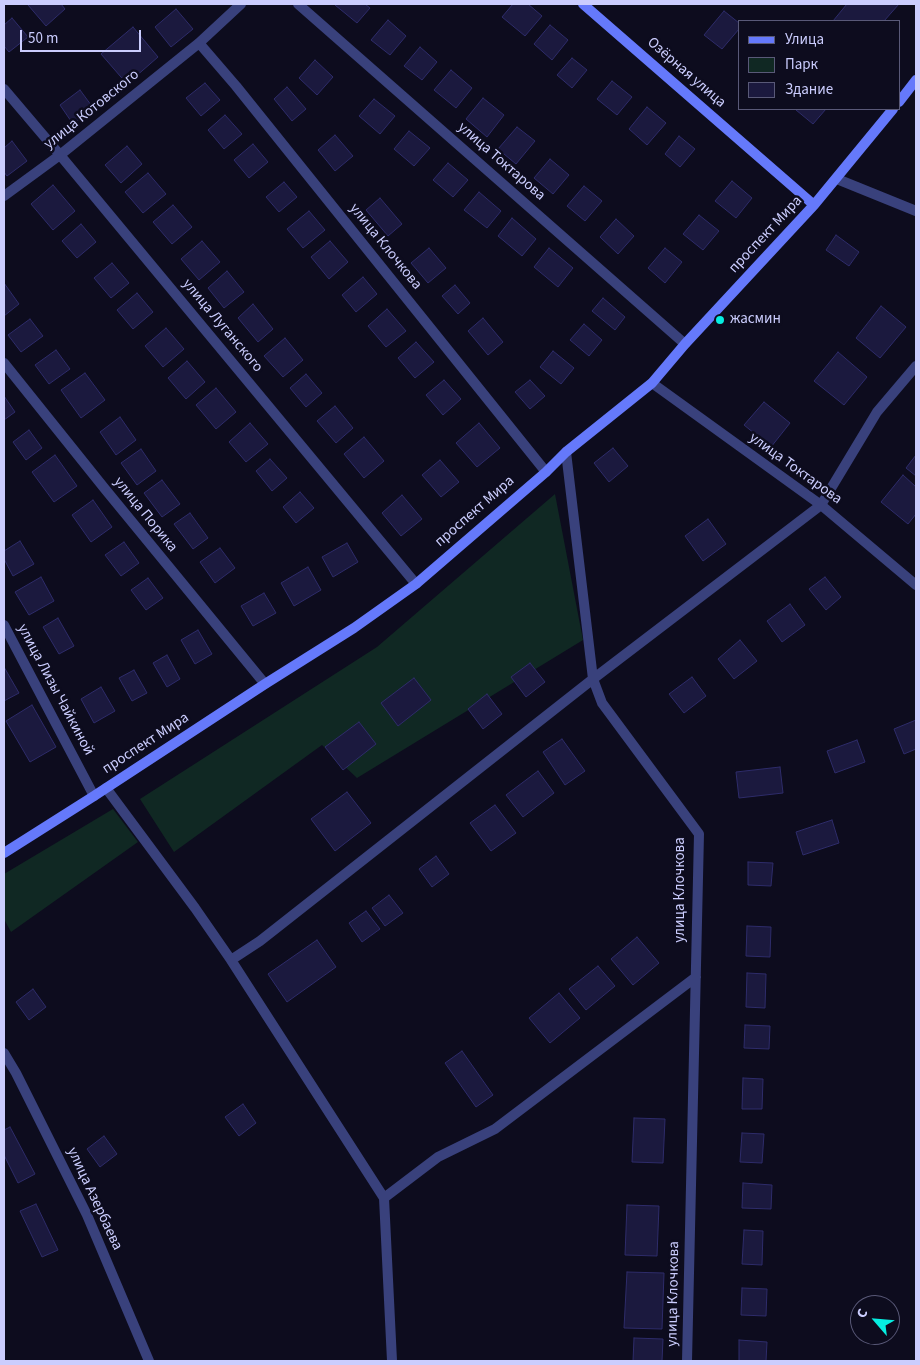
<!DOCTYPE html>
<html>
<head>
<meta charset="utf-8">
<style>
  body { margin:0 }
  #map { position:relative; width:920px; height:1365px; overflow:hidden; background:#0d0c1e; font-family:"Source Sans 3",sans-serif }
  canvas { display:block }
  .frame { position:absolute; inset:0; border:5px solid #cbcdfe; pointer-events:none }
  .legend { position:absolute; left:738px; top:20px; width:162px; height:90px; box-sizing:border-box; background:#0d0c1e; border:1px solid #595978; margin:0; padding:6px 9px; list-style:none; font-size:15px; color:#cbcdfe }
  .legend li { display:flex; align-items:center; gap:10px; height:25px }
  .legend b { width:25px; border:1px solid #595978 }
  .north { position:absolute; left:850px; top:1295px; width:50px; height:50px; box-sizing:border-box; background:#0d0c1e; border:1px solid #595978; border-radius:50%; rotate:297deg; font-size:14px; font-weight:700; line-height:20px; text-align:center; color:#cbcdfe }
  .north::after { content:''; display:block; margin:auto; width:18px; height:22px; background:#06eee1; clip-path:polygon(50% 0,100% 100%,50% 72%,0 100%) }
  .scale { position:absolute; left:20px; top:30px; width:121px; height:22px; box-sizing:border-box; border:2px solid #cbcdfe; border-top:0; padding-left:6px; font-size:15px; line-height:18px; white-space:nowrap; color:#cbcdfe; -webkit-text-stroke:4px #0d0c1e; paint-order:stroke }
</style>
</head>
<body>
<div id="map">
<canvas width="920" height="1365"></canvas>
<div class="frame"></div>
<ul class="legend">
<li><b style="height:6px;background:#6579fb"></b>Улица</li>
<li><b style="height:14px;background:#102823"></b>Парк</li>
<li><b style="height:14px;background:#1b193e"></b>Здание</li>
</ul>
<div class="north">С</div>
<div class="scale">50 m</div>
</div>
<script>
const context = document.querySelector('canvas').getContext('2d');
context.lineJoin = 'round';
function fillPath(path, color) {
  context.fillStyle = color;
  context.fill(path, 'evenodd');
}
function poly(rows) {
  const path = new Path2D();
  for (const r of rows) {
    path.moveTo(r[0], r[1]);
    for (let i = 2; i < r.length; i += 2) path.lineTo(r[i], r[i + 1]);
  }
  return path;
}
function trace(path, color, width, dash) {
  context.strokeStyle = color;
  context.lineWidth = width;
  context.lineCap = dash ? 'butt' : 'round';
  context.setLineDash(dash || []);
  context.stroke(path);
}
function write(font, color, halo, rows, align = 'center') {
  context.font = font + ' "Source Sans 3",sans-serif';
  context.lineWidth = 5;
  context.setLineDash([]);
  context.textBaseline = 'middle';
  context.strokeStyle = halo;
  context.fillStyle = color;
  for (const [text, x, y, turn = 0] of rows) {
    context.save();
    context.translate(x, y);
    context.rotate((+turn || 0) * Math.PI / 180);
    context.textAlign = isNaN(turn) ? turn : align;
    if (halo) context.strokeText(text, 0, 0);
    context.fillText(text, 0, 0);
    context.restore();
  }
}
fillPath(poly([
  [555,494,583,640,357,778,322,745,174,852,140,799,377,647],
  [113,809,138,842,11,932,4,919,4,874]
]), '#102823');
const building = poly([
  [29,4,61,4,65,9,46,26,28,5,29,4],
  [336,4,365,4,370,8,357,23,335,5,336,4],
  [513,4,528,4,542,16,525,36,502,17,513,4],
  [847,4,899,4,884,21,833,21,847,4],
  [176,9,193,29,171,47,155,27,176,9],
  [724,11,739,23,739,29,722,49,704,35,724,11],
  [12,18,28,37,9,52,4,46,4,25,12,18],
  [388,20,406,36,390,55,371,40,388,20],
  [550,25,568,40,552,60,534,44,550,25],
  [133,27,158,57,127,84,101,54,133,27],
  [420,47,437,62,422,80,404,66,420,47],
  [572,58,587,70,572,88,557,75,572,58],
  [315,60,333,77,317,95,299,78,315,60],
  [451,70,472,88,456,108,434,90,451,70],
  [612,81,632,97,617,115,597,99,612,81],
  [205,83,220,100,201,116,186,98,205,83],
  [287,87,306,109,292,121,274,99,287,87],
  [80,90,94,109,73,124,60,105,80,90],
  [483,98,504,115,487,137,466,119,483,98],
  [374,99,395,116,380,134,359,116,374,99],
  [647,107,666,123,647,145,629,129,647,107],
  [798,109,826,109,813,124,796,110,798,109],
  [225,115,242,134,224,149,208,130,225,115],
  [517,127,535,141,516,164,498,149,517,127],
  [409,131,430,148,414,166,394,149,409,131],
  [335,135,353,156,335,171,318,150,335,135],
  [679,136,695,149,680,167,665,154,679,136],
  [12,141,27,161,7,176,4,172,4,148,12,141],
  [253,144,268,162,249,178,234,160,253,144],
  [127,146,142,164,121,183,105,165,127,146],
  [550,159,569,175,553,194,534,178,550,159],
  [448,163,468,180,453,197,433,180,448,163],
  [148,173,166,194,143,213,125,192,148,173],
  [732,181,752,198,736,218,715,201,732,181],
  [284,182,297,197,279,212,266,197,284,182],
  [53,185,75,211,53,230,31,204,53,185],
  [584,186,602,201,585,221,567,206,584,186],
  [479,192,501,211,487,228,464,210,479,192],
  [380,198,402,224,388,236,366,210,380,198],
  [173,205,192,227,172,244,153,222,173,205],
  [309,211,325,230,303,248,287,229,309,211],
  [699,215,719,231,703,250,683,234,699,215],
  [512,218,536,239,522,256,498,236,512,218],
  [616,219,634,236,618,254,600,237,616,219],
  [81,224,96,242,77,258,62,241,81,224],
  [836,235,859,252,849,266,826,250,836,235],
  [202,241,220,262,199,280,181,259,202,241],
  [330,241,348,262,329,279,311,257,330,241],
  [429,248,446,268,428,283,411,263,429,248],
  [549,248,573,268,558,287,534,267,549,248],
  [665,248,682,262,665,283,648,268,665,248],
  [112,263,129,283,111,298,94,278,112,263],
  [227,271,244,292,224,308,208,288,227,271],
  [363,277,377,294,356,312,342,295,363,277],
  [4,283,19,304,4,316,4,283],
  [455,285,470,303,458,314,442,296,455,285],
  [137,293,153,312,133,329,117,310,137,293],
  [603,298,625,317,615,330,592,311,603,298],
  [253,304,273,329,258,342,238,318,253,304],
  [881,306,906,327,880,358,856,338,881,306],
  [387,309,406,331,386,347,368,326,387,309],
  [483,318,503,342,488,355,468,331,483,318],
  [30,319,43,336,21,352,8,335,30,319],
  [584,324,602,340,589,356,570,340,584,324],
  [166,328,184,349,163,367,145,346,166,328],
  [285,338,303,360,283,377,264,356,285,338],
  [416,342,434,362,415,378,398,358,416,342],
  [56,350,70,369,49,384,35,365,56,350],
  [553,351,574,368,561,384,540,367,553,351],
  [838,352,867,377,844,405,814,381,838,352],
  [187,361,205,382,186,399,168,378,187,361],
  [85,373,105,400,81,418,61,390,85,373],
  [306,374,322,393,306,407,290,388,306,374],
  [444,380,461,399,443,415,426,395,444,380],
  [530,380,545,396,530,409,515,392,530,380],
  [216,388,236,412,216,429,196,405,216,388],
  [4,396,15,412,4,420,4,396],
  [764,402,790,423,771,447,744,425,764,402],
  [335,406,353,428,336,443,317,421,335,406],
  [120,417,136,440,116,455,100,432,120,417],
  [250,423,268,444,246,462,229,442,250,423],
  [479,423,500,448,477,467,456,443,479,423],
  [29,430,42,448,26,460,13,442,29,430],
  [364,437,384,461,364,478,344,454,364,437],
  [613,448,628,466,609,482,594,463,613,448],
  [141,449,156,471,137,485,121,463,141,449],
  [55,455,77,486,54,502,32,472,55,455],
  [916,455,916,476,906,468,916,455],
  [270,459,287,478,272,491,256,471,270,459],
  [440,460,459,482,441,497,422,475,440,460],
  [903,475,916,487,916,514,908,524,881,502,903,475],
  [162,480,180,504,162,517,144,493,162,480],
  [300,492,314,508,296,523,283,507,300,492],
  [402,495,422,519,401,536,382,513,402,495],
  [93,500,112,527,91,542,72,515,93,500],
  [190,513,208,538,193,549,174,524,190,513],
  [708,519,726,544,703,561,685,536,708,519],
  [20,541,34,564,13,576,4,559,4,551,20,541],
  [124,542,139,563,121,576,105,555,124,542],
  [347,543,358,562,333,577,322,557,347,543],
  [220,548,235,568,215,583,200,562,220,548],
  [308,567,321,590,294,606,281,583,308,567],
  [41,577,54,601,29,615,15,592,41,577],
  [825,577,841,597,826,610,809,589,825,577],
  [148,578,163,598,146,610,131,590,148,578],
  [264,593,276,613,253,626,241,606,264,593],
  [790,604,805,625,782,642,767,621,790,604],
  [58,618,74,646,59,654,43,627,58,618],
  [198,630,212,654,195,664,181,640,198,630],
  [740,640,757,661,734,679,718,659,740,640],
  [167,655,180,679,167,687,153,663,167,655],
  [530,663,545,682,526,697,511,677,530,663],
  [4,667,19,693,4,701,4,667],
  [134,670,147,693,132,701,119,678,134,670],
  [692,677,706,696,684,713,669,694,692,677],
  [414,678,431,700,398,726,381,703,414,678],
  [101,687,115,711,94,723,81,699,101,687],
  [487,694,502,714,483,729,468,709,487,694],
  [32,705,56,747,30,762,6,721,32,705],
  [916,720,916,749,904,754,894,729,916,720],
  [359,722,376,744,343,770,325,747,359,722],
  [562,739,585,771,565,785,543,752,562,739],
  [857,740,865,762,835,773,827,751,857,740],
  [780,767,783,793,739,798,736,772,780,767],
  [538,771,554,793,523,817,506,795,538,771],
  [347,792,371,823,335,851,311,819,347,792],
  [495,805,516,833,491,851,470,823,495,805],
  [832,820,839,843,803,855,796,832,832,820],
  [436,856,449,874,432,887,419,869,436,856],
  [748,862,773,863,771,886,748,885,748,862],
  [389,895,403,913,385,926,372,908,389,895],
  [366,911,380,929,362,942,349,923,366,911],
  [747,926,771,927,770,957,746,956,747,926],
  [637,937,659,963,633,985,611,959,637,937],
  [317,940,336,967,287,1002,268,974,317,940],
  [598,966,615,986,586,1010,569,989,598,966],
  [747,973,766,974,765,1008,746,1007,747,973],
  [33,989,46,1007,29,1020,16,1002,33,989],
  [559,993,580,1018,550,1043,529,1018,559,993],
  [745,1025,770,1026,769,1049,744,1048,745,1025],
  [462,1051,493,1095,476,1107,445,1063,462,1051],
  [743,1078,763,1079,762,1109,742,1109,743,1078],
  [243,1104,256,1123,239,1136,225,1117,243,1104],
  [634,1118,665,1119,663,1163,632,1162,634,1118],
  [10,1127,35,1174,18,1183,4,1155,4,1130,10,1127],
  [742,1133,764,1134,762,1163,740,1162,742,1133],
  [104,1136,117,1154,100,1167,87,1149,104,1136],
  [743,1183,772,1185,771,1209,742,1208,743,1183],
  [36,1204,58,1250,42,1257,20,1211,36,1204],
  [627,1205,659,1206,657,1256,625,1255,627,1205],
  [744,1230,763,1231,762,1265,742,1264,744,1230],
  [627,1272,664,1273,662,1329,624,1328,627,1272],
  [742,1288,767,1289,766,1316,741,1315,742,1288],
  [634,1338,663,1339,662,1361,633,1361,634,1338],
  [739,1340,767,1342,766,1361,739,1361,739,1340]
]);
fillPath(building, '#1b193e');
trace(building, '#2e2c6a', 1);
trace(poly([
  [298,4,685,344],
  [199,43,236,86,546,472],
  [4,89,60,155,416,584],
  [837,179,916,211],
  [4,196,60,155,199,43,241,4],
  [4,363,105,489,265,684],
  [652,383,821,505,916,585],
  [566,452,593,679,602,703,699,834,687,1361],
  [4,625,94,796],
  [106,788,195,908,231,960,260,941,593,679,821,505,877,412,916,366],
  [231,960,384,1198,392,1361],
  [4,1053,16,1073,87,1215,149,1361],
  [384,1198,438,1157,495,1129,696,977]
]), '#39417c', 10);
trace(poly([
  [583,4,814,205],
  [899,102,916,80],
  [4,853,94,796,265,684,354,628,416,584,546,472,566,452,652,383,685,344,814,205,893,109]
]), '#6579fb', 10);
for (const [x, y, r, color] of [
  [720,320,5,"#06eee1"]
]) {
  const dot = new Path2D();
  dot.arc(x, y, r, 0, 2 * Math.PI);
  context.fillStyle = color;
  context.fill(dot);
  trace(dot, '#0d0c1e', 2);
}
write('15px', '#cbcdfe', '#0d0c1e', [
  ["Озёрная улица",686,73,41],
  ["улица Котовского",92,110,-39],
  ["улица Токтарова",501,162,41],
  ["проспект Мира",766,235,-47],
  ["улица Клочкова",385,247,51],
  ["улица Луганского",222,326,50],
  ["улица Токтарова",795,469,36],
  ["проспект Мира",475,512,-41],
  ["улица Порика",145,515,51],
  ["улица Лизы Чайкиной",55,690,62],
  ["проспект Мира",146,744,-33],
  ["улица Клочкова",681,890,-90],
  ["улица Азербаева",94,1199,65],
  ["улица Клочкова",674,1294,-89]
]);
write('15px', '#cbcdfe', '#0d0c1e', [
  ["жасмин",730,320]
], 'left');
</script>
</body>
</html>
